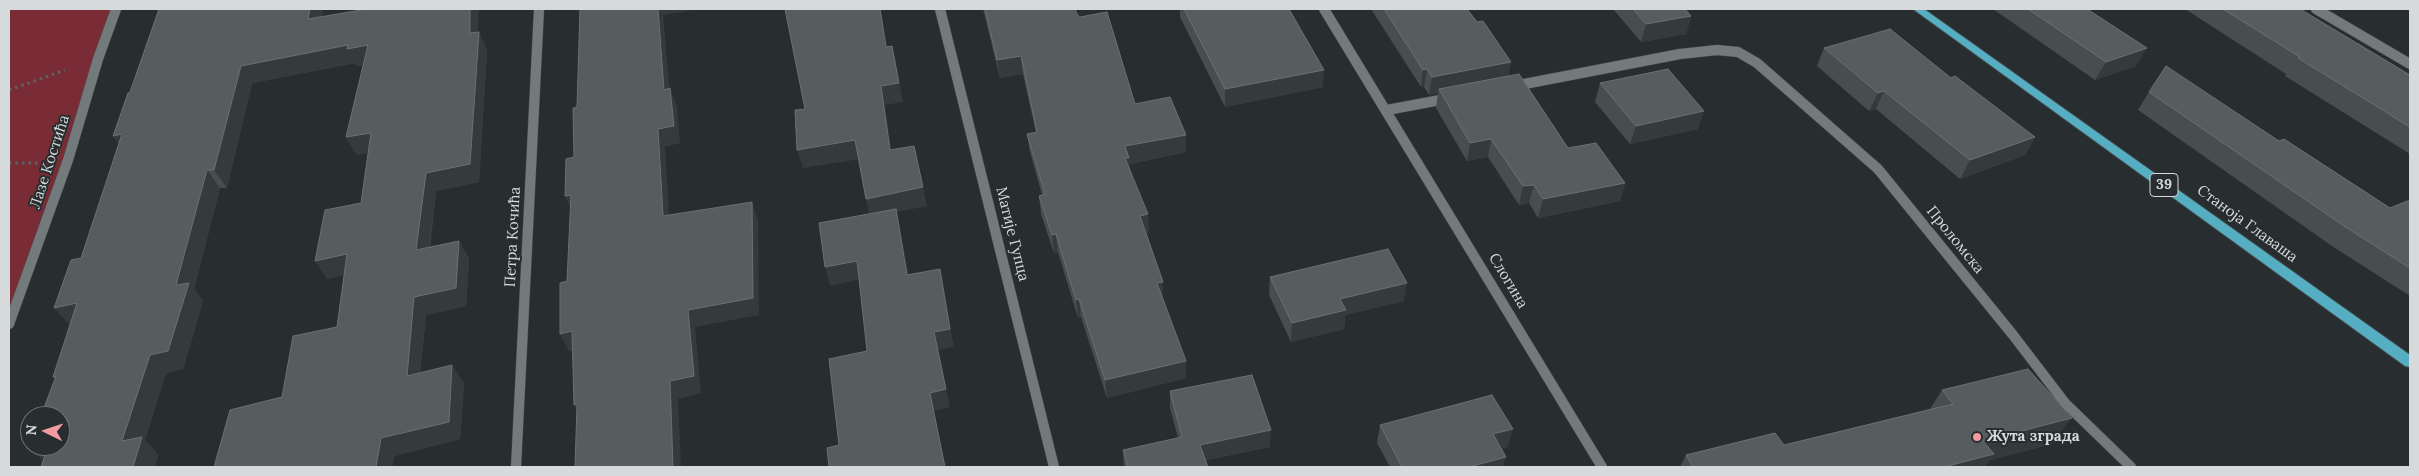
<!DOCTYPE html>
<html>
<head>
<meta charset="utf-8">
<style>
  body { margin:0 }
  #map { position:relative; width:2419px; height:476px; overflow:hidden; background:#282e30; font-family:Lora,serif }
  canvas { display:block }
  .frame { position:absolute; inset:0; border:10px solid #d6dadb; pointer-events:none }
  .north { position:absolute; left:20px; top:406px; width:50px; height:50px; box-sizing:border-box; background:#282e30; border:1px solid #6e7374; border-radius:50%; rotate:274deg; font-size:14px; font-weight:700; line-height:20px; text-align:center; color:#d6dadb }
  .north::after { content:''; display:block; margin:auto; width:18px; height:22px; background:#f49aa1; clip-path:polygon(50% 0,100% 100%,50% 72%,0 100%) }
</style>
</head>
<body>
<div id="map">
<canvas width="2419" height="476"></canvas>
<div class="frame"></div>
<div class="north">N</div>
</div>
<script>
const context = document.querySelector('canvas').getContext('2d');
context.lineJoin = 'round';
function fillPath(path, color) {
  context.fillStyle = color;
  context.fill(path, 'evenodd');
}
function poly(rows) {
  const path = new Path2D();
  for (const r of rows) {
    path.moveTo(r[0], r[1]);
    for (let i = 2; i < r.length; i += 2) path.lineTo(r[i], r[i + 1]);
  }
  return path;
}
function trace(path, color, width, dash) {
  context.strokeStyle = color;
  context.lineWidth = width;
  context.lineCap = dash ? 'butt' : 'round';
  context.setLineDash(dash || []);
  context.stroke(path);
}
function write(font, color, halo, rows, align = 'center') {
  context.font = font + ' Lora,serif';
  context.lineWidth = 4;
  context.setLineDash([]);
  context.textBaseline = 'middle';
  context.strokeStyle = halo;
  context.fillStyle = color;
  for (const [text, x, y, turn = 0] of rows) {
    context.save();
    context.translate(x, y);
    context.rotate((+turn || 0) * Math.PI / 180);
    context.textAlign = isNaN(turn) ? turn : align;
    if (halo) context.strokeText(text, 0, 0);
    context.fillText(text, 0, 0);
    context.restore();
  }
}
fillPath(poly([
  [9,9,116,9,9,324]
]), '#792c36');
const minor = poly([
  [940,9,1054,467],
  [1324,9,1602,467],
  [2316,9,2410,64],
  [1514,86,1680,54,1717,50,1738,52,1757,63,1878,169,2013,335,2065,403,2131,467],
  [1387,110,1451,98],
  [9,324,68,160,98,59,116,9],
  [516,467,539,9]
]);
const primary = poly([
  [1913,9,1924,9,2410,355,2410,367,2405,366,1913,9]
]);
trace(minor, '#44494b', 11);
trace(primary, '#44494b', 2);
trace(poly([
  [9,90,65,70],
  [9,163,38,163]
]), '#5d6365', 3, [2.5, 4]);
trace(minor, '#737a7c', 10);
fillPath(primary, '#55aec1');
fillPath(poly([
  [159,9,323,9,322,17,478,32,487,50,479,182,436,191,430,247,459,241,469,259,466,306,426,315,420,373,464,383,460,439,394,456,392,467,214,467,282,397,337,327,344,275,327,279,361,203,368,153,357,155,346,137,363,65,357,66,355,63,252,83,227,188,220,188,194,289,203,301,183,369,166,373,145,440,158,455,155,467,41,467,43,460,29,447,55,379,53,377,70,325,81,258,119,144,113,136,130,92],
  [983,9,1075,9,1077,14,1135,104,1186,152,1130,164,1130,170,1149,232,1146,233,1163,282,1163,300,1186,361,1186,378,1107,398,1081,317,1078,318,1058,252,1054,253,1041,214,1039,196,1042,195,1030,152,1027,134,1036,133,1023,74,1000,78],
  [1180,9,1289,9,1323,87,1225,107,1180,17],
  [1371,9,1467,9,1511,62,1508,76,1568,148,1625,183,1620,201,1538,218,1529,203,1519,205,1488,157,1467,161,1436,108,1438,93,1429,95,1424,87,1421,87],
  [1613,9,1685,9,1691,16,1686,34,1641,42],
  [1993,9,2087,9,2136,66,2095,80],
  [2185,9,2300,9,2410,75,2410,154,2285,76,2286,74],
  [1824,48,1951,78,2035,137,2025,155,1960,179,1876,109,1869,111,1817,66],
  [1600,83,1698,129,1630,144,1595,102],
  [2149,92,2279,141,2390,208,2410,200,2410,296,2332,246,2138,110],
  [1270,277,1404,301,1345,315,1344,329,1291,342,1269,295],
  [1942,390,2052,444,1990,460,1985,467,1680,467,1686,455,1784,445,1930,409],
  [1170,391,1270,447,1206,460,1208,467,1124,467,1123,450,1178,438,1170,408],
  [1380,425,1508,447,1501,449,1503,467,1390,467,1377,443]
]), '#484e50');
fillPath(poly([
  [310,9,323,9,318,37,308,19],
  [470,9,479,9,478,38,479,32,487,50,479,182,436,191,427,268,416,250,426,173,470,33],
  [658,9,699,9,663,15,671,107,664,90],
  [880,9,881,9,890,65,886,47],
  [1691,16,1686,34,1641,42,1646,24],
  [348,45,368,45,378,62,357,66,355,63,252,83,227,188,214,170,241,66],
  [892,46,903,102,885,105,894,169,890,150,881,86],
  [2147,48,2136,66,2095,80,2106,62],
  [1021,56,1023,74,1000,78,997,60],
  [1511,62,1507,80,1439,89,1438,93,1429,95,1432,77],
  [1427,69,1424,87,1421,87,1423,70],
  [1324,70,1323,87,1225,107,1225,89],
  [670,88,677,106,680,143,665,147,670,234,663,216,658,129],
  [1884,91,1876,109,1869,111,1878,93],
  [1704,111,1698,129,1630,144,1636,126],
  [371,133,381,151,357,155,346,137],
  [122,134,127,154,113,136],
  [1186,135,1186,152,1130,164,1130,176,1126,176,1125,146],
  [2035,137,2025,155,1960,179,1970,160],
  [1491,139,1488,157,1467,161,1470,143],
  [855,140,860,159,803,168,797,150],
  [207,170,220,188,194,289,203,301,183,369,166,373,145,440,158,455,155,467,133,467,122,441,150,355,176,285],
  [1625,183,1620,201,1538,218,1543,199],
  [1534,185,1529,203,1519,205,1523,186],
  [923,187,927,206,897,212,900,227,912,293,870,218,866,199],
  [571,195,573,214,565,196],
  [752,202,758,220,759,315,695,327,701,393,678,399,681,467,673,467,670,381,688,310],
  [1148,214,1149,232,1141,234,1140,216],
  [1056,234,1058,252,1054,253,1052,235],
  [459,241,469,259,466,306,426,315,418,394,407,376,414,297],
  [347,254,359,272,327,279,315,261],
  [857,261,862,279,830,286,825,267],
  [940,269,954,347,938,350,950,407,934,411,945,467,930,393,934,332],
  [1163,282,1163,300,1157,283],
  [1407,283,1404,301,1345,315,1344,329,1291,342,1292,323,1340,299],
  [1079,299,1081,317,1078,318,1076,300],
  [77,303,71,326,54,308],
  [572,331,581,348,569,351,560,334],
  [1186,361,1186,378,1107,398,1105,380],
  [452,365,464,383,460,439,394,456,392,467,376,467,381,438],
  [2072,418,2052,444,1990,460,1985,467,1944,467,1983,441],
  [1513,429,1508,447,1488,452,1493,434],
  [1271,430,1270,447,1201,461,1200,445],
  [33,446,53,446,47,464,29,447],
  [1506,457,1503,467,1469,467]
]), '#353b3d');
const building = poly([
  [159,9,310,9,308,19,367,9,470,9,470,33,479,32,470,164,426,173,416,250,459,241,456,288,414,297,407,376,452,365,449,422,381,438,376,467,214,467,230,410,282,397,293,336,337,327,347,254,315,261,325,210,361,203,371,133,346,137,368,45,347,49,348,45,241,66,214,170,207,170,176,285,189,283,168,351,150,355,122,441,142,437,133,467,41,467,48,446,60,446,60,416,41,416,56,376,53,377,77,303,54,308,71,260,81,258,122,134,113,136,128,93,130,92,159,9],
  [580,9,658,9,664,90,670,88,674,126,658,129,663,216,752,202,753,298,688,310,694,376,670,381,673,467,575,467,577,405,574,405,572,331,560,334,560,283,567,281,571,195,565,196,566,159,574,157,573,108,577,107,580,9],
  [785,9,880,9,886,47,892,46,899,83,881,86,890,150,914,146,923,187,866,199,855,140,797,150,795,110,805,109,785,9],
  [985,9,1075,9,1077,14,1080,17,1107,12,1135,104,1170,97,1186,135,1125,146,1129,158,1125,158,1148,214,1140,216,1163,282,1157,283,1186,361,1105,380,1079,299,1076,300,1056,234,1052,235,1039,196,1045,194,1027,134,1037,132,1021,56,997,60,985,9],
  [1184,9,1289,9,1324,70,1225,89,1184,9],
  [1384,9,1467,9,1477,22,1483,21,1511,62,1432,77,1427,69,1423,70,1384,9],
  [1633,9,1685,9,1691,16,1646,24,1633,9],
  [2028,9,2087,9,2147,48,2106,62,2028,9],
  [2223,9,2300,9,2410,75,2410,127,2298,58,2300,57,2223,9],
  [1890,29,1951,78,1955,76,2035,137,1970,160,1884,91,1878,93,1824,48,1890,29],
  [2166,66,2279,141,2284,139,2390,208,2410,200,2410,268,2347,228,2149,92,2166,66],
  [1668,69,1704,111,1636,126,1600,83,1668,69],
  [1519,74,1568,148,1596,143,1625,183,1543,199,1534,185,1523,186,1491,139,1470,143,1439,89,1519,74],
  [896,209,907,275,940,269,950,329,934,332,946,389,930,393,945,467,829,467,827,448,839,445,829,359,867,351,857,261,825,267,819,223,896,209],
  [1388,249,1407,283,1340,299,1346,310,1292,323,1270,277,1388,249],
  [2028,369,2072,418,1983,441,1994,454,1944,467,1693,467,1686,455,1775,433,1784,445,1953,404,1942,390,2028,369],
  [1252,375,1271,430,1200,445,1208,467,1128,467,1123,450,1182,437,1170,391,1252,375],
  [1492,395,1513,429,1493,434,1506,457,1469,467,1402,467,1380,425,1492,395]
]);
fillPath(building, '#575d5e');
trace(building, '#6b7072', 1);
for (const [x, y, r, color] of [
  [1977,437,5,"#f49aa1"]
]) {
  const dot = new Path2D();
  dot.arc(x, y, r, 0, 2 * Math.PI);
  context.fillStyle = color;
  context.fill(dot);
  trace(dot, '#282e30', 2);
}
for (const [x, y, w] of [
  [2164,185,28]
]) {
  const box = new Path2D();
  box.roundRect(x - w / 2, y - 11.5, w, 23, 4);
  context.fillStyle = '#282e30';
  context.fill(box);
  trace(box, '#d6dadb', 1);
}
write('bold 14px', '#d6dadb', null, [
  ["39",2164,185]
]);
write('15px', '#d6dadb', '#282e30', [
  ["Лазе Костића",50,162,-72],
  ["Станоја Главаша",2247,224,36],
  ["Матије Гупца",1012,234,76],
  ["Петра Кочића",513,237,-87],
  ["Проломска",1955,240,51],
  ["Слогина",1508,281,59]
]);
write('bold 15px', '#d6dadb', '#282e30', [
  ["Жута зграда",1987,437]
], 'left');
</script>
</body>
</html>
